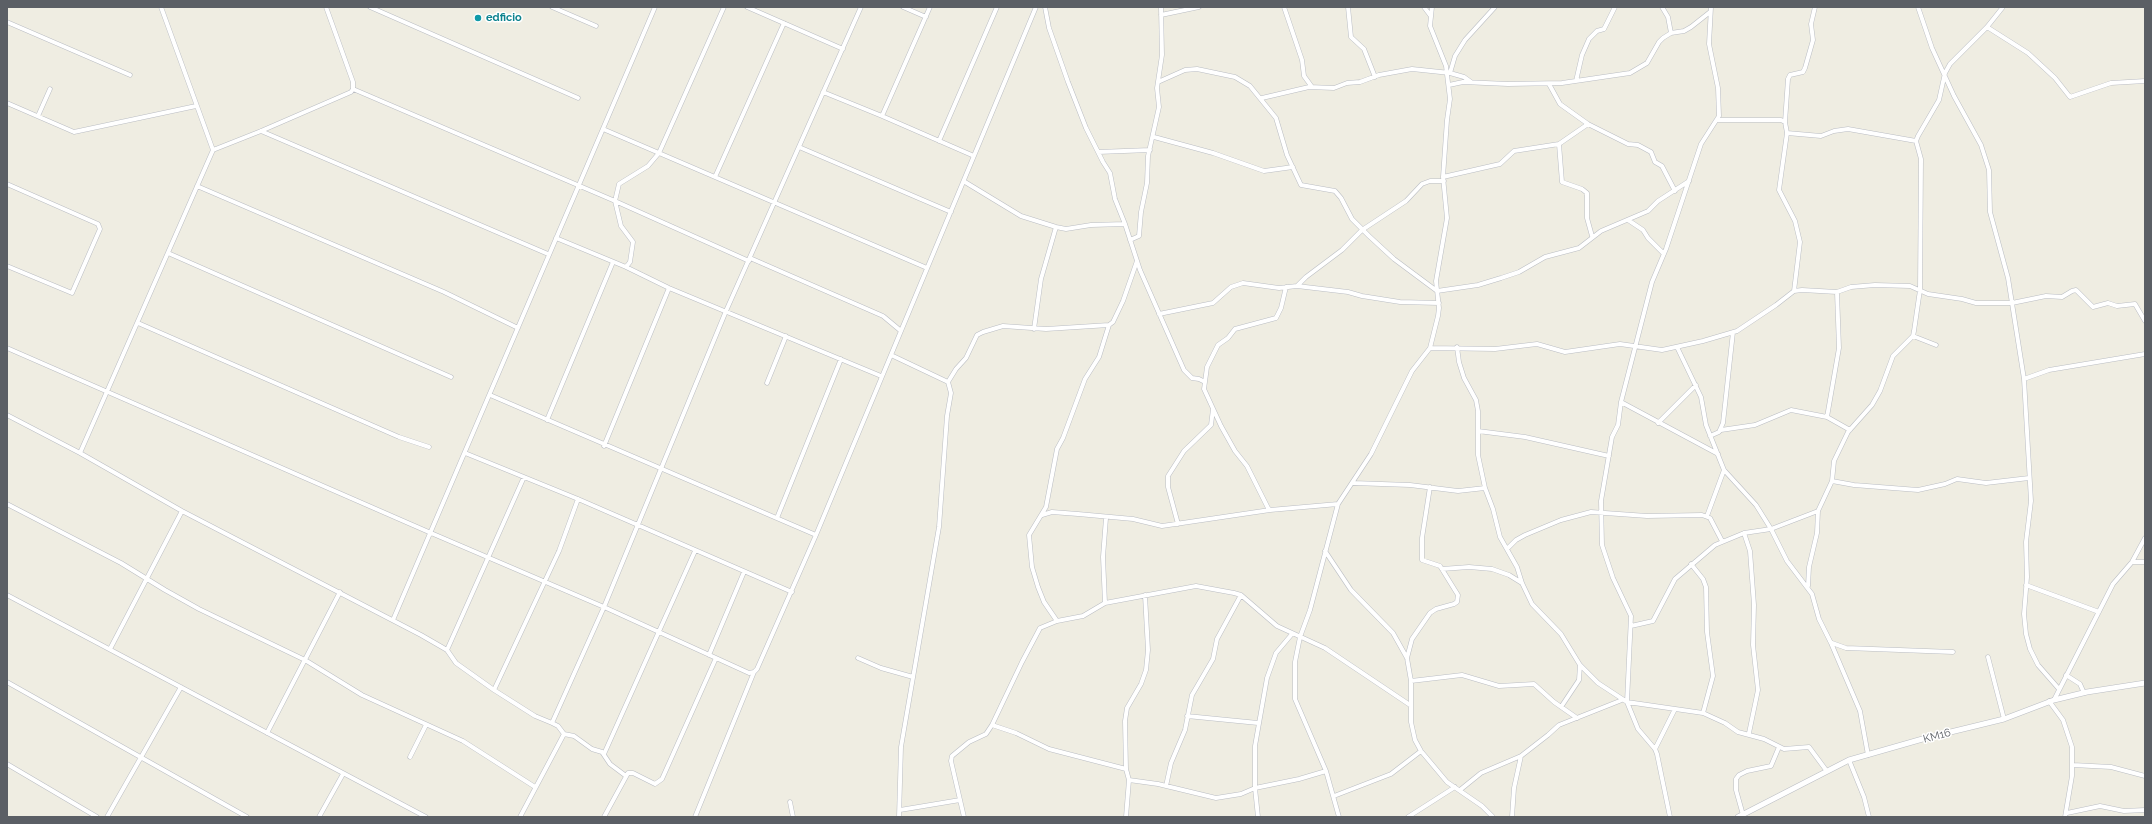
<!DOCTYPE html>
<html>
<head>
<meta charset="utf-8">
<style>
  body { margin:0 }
  #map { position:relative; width:2152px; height:824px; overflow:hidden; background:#efede2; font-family:Raleway,sans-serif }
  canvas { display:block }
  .frame { position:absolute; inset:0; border:8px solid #5b5f65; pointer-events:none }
</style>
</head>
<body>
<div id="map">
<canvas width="2152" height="824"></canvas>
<div class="frame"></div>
</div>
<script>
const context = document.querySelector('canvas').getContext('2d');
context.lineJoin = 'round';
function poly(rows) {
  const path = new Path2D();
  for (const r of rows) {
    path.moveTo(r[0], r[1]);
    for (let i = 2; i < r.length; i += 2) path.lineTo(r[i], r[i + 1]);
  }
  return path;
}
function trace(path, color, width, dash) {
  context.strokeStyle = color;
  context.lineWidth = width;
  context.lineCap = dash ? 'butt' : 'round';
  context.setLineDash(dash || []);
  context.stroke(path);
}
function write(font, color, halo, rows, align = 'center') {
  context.font = font + ' Raleway,sans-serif';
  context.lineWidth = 3;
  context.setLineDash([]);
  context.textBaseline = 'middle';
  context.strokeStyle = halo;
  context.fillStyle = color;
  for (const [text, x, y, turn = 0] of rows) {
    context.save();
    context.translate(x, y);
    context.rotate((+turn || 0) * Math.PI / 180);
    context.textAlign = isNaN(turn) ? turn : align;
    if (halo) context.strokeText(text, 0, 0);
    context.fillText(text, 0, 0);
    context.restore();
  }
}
const minor = poly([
  [161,7,213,150,261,131,351,92,353,89,353,82,326,7],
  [370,7,578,98],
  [552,7,596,26],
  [747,7,843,49],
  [903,7,926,17],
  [1045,7,1049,28,1068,82,1086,128,1103,162,1110,173,1115,199,1125,224],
  [1284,7,1302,60,1304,76,1312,87],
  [1348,7,1351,37,1364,49,1375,77],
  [1424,7,1430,15],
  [1662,7,1668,17,1671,33],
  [1918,7,1932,48,1954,96,1981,145,1989,170,1990,212,2008,278,2024,379,2031,501,2026,542,2027,577,2024,614,2026,634,2030,649,2038,665,2059,689],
  [1161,15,1199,7],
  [7,22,130,75],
  [1987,27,2028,53,2055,78,2070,97,2111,83,2145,81],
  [1450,73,1455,56,1465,40,1495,7],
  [1576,81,1582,55,1589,39,1597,31,1604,29,1615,7],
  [1158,82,1185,70,1197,69,1235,77,1250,86,1276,118,1287,155,1301,185,1335,191,1341,198,1352,219,1369,236,1394,259,1437,291,1478,285,1501,278,1519,272,1545,257,1579,248,1601,231,1648,211,1658,201,1689,181],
  [1549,84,1560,104,1588,124,1628,144,1638,145,1651,152,1655,162,1662,166,1675,191],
  [1449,85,1463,82,1508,84,1562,83,1630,73,1647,63,1659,42,1663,38,1671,33,1684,31,1691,27,1710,12],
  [353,89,615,201,749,261],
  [823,92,882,116,974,156],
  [1262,98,1309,87,1334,88,1347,83,1360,82,1379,75,1412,69,1450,73,1464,77,1471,82],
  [7,103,74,132,196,106],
  [38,116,50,89],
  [882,116,930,7],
  [1717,120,1781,120,1785,122,1787,133,1779,190,1795,221,1800,242,1794,291],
  [1785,122,1788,79,1790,75,1803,72,1805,68,1813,40,1811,24,1815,7],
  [603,129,927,268],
  [261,131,548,254],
  [1787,133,1821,136,1834,131,1848,129,1916,141],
  [1154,137,1213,153,1264,171,1293,167],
  [939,141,997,7],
  [1559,144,1562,182,1582,189,1587,193,1587,218,1592,236],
  [799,147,951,212],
  [1098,152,1150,150],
  [715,177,784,23],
  [1443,177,1500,164,1514,151,1559,144,1588,124],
  [965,182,1021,216,1056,227,1066,229,1091,225,1125,224,1140,270,1184,370,1192,378,1199,379,1205,382,1204,389,1221,426,1235,451,1247,466,1268,508,1270,510,1338,504],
  [7,184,98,224,100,229,72,293,7,266],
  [197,186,444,292,518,328],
  [1628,220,1643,230,1648,238,1664,254],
  [556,238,626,267,669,288,881,376],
  [1130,240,1139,236,1141,212,1147,183,1148,156,1159,107,1157,88,1162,55,1161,7],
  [168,253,451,377],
  [750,258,883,316,901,331],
  [626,267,630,262,633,242,621,226,615,201,619,184,648,166,659,153,724,7],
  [1297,286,1306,277,1342,250,1362,230,1406,201,1422,184,1430,181,1444,181],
  [1159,314,1213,303,1231,287,1243,283,1279,288,1297,286,1348,292,1362,296,1400,302,1439,303],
  [138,323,399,437,429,447],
  [1034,329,1041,279,1056,227],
  [1913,336,1936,345],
  [1457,347,1459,362,1464,378,1476,400,1478,411,1478,455,1485,488,1493,509,1500,537,1517,567,1522,583,1532,604,1561,634,1580,665,1598,683,1627,702,1703,713,1725,723,1738,732,1764,739,1784,749,1809,747,1826,770],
  [1677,347,1701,397,1706,425,1724,470,1756,505,1771,529,1787,561,1812,594,1819,619,1831,643,1860,711,1868,755],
  [7,348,431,533,604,607,716,658,749,673,754,672],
  [1430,348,1495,349,1537,344,1565,352,1620,344,1662,350,1703,341,1737,331,1776,305,1794,291,1802,290,1837,292,1851,287,1875,285,1910,286,1928,294,1962,299,1976,303,2012,303,2046,296,2062,297,2072,291,2076,290,2093,307,2108,303,2117,306,2135,304,2145,321],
  [891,355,948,382,951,393,947,416,939,527,901,747,899,817],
  [2024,379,2049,370,2145,354],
  [948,382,956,369,966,358,977,335,983,332,1003,326,1046,329,1109,325,1113,322,1123,301,1137,261],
  [1205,382,1207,367,1218,345,1228,338,1235,329,1276,318,1281,308,1286,287],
  [767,383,786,336],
  [490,395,816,535],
  [1621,402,1718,454],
  [7,415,80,453,182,511,421,635,447,650,456,663,494,690,535,716,552,723],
  [1827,417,1839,348,1837,292],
  [547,420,613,262],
  [1658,423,1696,385],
  [1721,430,1755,425,1791,410,1827,417,1850,430],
  [1478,431,1525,437,1609,456],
  [1710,436,1719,432,1723,423,1733,332],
  [604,446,669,288],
  [80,453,213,150],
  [465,453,578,499,792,592],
  [1832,481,1854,485,1918,490,1945,484,1957,479,1986,483,2029,478],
  [1353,483,1410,485,1458,491,1485,488],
  [7,504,121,563,165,590,199,609,305,660,362,695,463,741,535,787],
  [1042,515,1052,512,1078,514,1133,519,1162,526,1270,510],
  [1707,516,1724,470],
  [777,518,841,359],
  [1178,524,1168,487,1168,476,1184,451,1211,425,1213,409],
  [1744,533,1750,551,1754,605,1753,645,1758,690,1749,733],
  [1507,549,1516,540,1525,535,1561,520,1591,512,1647,516,1702,515,1710,518,1722,541],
  [1325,551,1351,590,1393,633,1407,658,1411,681,1411,722,1415,740,1421,751,1447,782,1482,806,1493,817],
  [2132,562,2145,562],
  [1691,564,1703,579,1706,587,1707,632,1713,676,1703,713],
  [1442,569,1469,567,1492,569,1509,575,1522,583],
  [2026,585,2099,612],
  [1808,586,1809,567,1817,533,1818,511,1832,481,1834,461,1848,432,1872,405,1880,391,1893,356,1913,336,1914,331,1920,290,1921,159,1916,141,1918,136,1939,100,1945,73,1950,64,1987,27,2003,7],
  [7,595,426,817],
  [1105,603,1103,557,1106,518],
  [393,620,655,7],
  [1057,621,1044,602,1038,587,1032,567,1029,535,1046,507,1057,449,1063,438,1085,379,1099,357,1109,325],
  [1631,626,1653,621,1675,579,1715,545,1744,533,1771,529,1818,511],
  [1832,643,1846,648,1953,652],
  [110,649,182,511],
  [447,650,524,477],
  [709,655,744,572],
  [1988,657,2004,719],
  [858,658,881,668,913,677],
  [1407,658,1412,639,1430,613,1436,609,1454,604,1457,602,1458,595,1440,566,1422,560,1422,538,1430,487],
  [2066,675,2080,684,2084,693],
  [1411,681,1462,675,1499,686,1534,684,1554,702,1577,718],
  [7,682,247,817],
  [494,690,559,551,578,499],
  [2054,700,2113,584,2132,562,2145,538],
  [2049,701,2063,720,2072,747,2072,776,2065,817],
  [1561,707,1579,680,1580,665],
  [1187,716,1258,723],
  [992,725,1016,733,1049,749,1126,769],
  [267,733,340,592],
  [564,734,574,736,592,749,602,752,610,764,626,776],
  [1655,749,1675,709],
  [604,754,695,551],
  [410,757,426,725],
  [1849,760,1864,797,1869,817],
  [7,764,97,817],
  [2073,765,2111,767,2145,776],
  [1129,780,1158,784,1216,798,1241,794,1255,788,1299,779,1326,771],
  [1166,786,1171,763,1185,730,1192,695,1213,659,1217,639,1241,595],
  [1460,790,1481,773,1521,756,1548,735,1559,725,1622,700],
  [1334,796,1391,774,1421,751],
  [790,802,793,817],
  [900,810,960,800],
  [2067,813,2100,806,2124,811,2145,810],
  [1743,815,1736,790,1736,779,1739,775,1747,771,1771,766,1779,747],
  [107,817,181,687],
  [319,817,343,774],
  [520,817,564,734,558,726,552,723,604,607,726,311,861,7],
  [604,817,628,773,633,773,655,784,662,779,716,658],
  [695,817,754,672,757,669,816,535,1036,7],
  [964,817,951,761,952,756,969,742,986,734,992,725,1022,662,1040,628,1057,621,1083,616,1105,603,1196,586,1234,593,1241,595,1277,626,1325,648,1410,705],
  [1126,817,1129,780,1126,769,1125,721,1127,708,1141,684,1146,670,1148,650,1145,595],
  [1258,817,1255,788,1255,746,1267,678,1276,653,1292,634],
  [1339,817,1326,771,1295,699,1295,662,1300,637,1310,610,1338,504,1371,454,1412,371,1430,348,1438,316,1439,308,1436,281,1447,218,1443,177,1447,120,1450,99,1446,66,1430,26,1432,7],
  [1408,817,1455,787],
  [1512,817,1514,788,1521,756],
  [1670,817,1657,754,1655,749,1638,729,1627,702,1631,616,1613,578,1602,545,1601,501,1612,437,1618,425,1621,402,1652,282,1666,249,1701,144,1719,116,1718,88,1709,44,1711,7]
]);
const tertiary = poly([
  [1738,817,1849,760,1926,738,2004,719,2054,700,2087,692,2145,683]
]);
trace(minor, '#babdc3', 5);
trace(tertiary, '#babdc3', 6);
trace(minor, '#fff', 4);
trace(tertiary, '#fff', 5);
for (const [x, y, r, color] of [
  [478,18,4,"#0f9aa8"]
]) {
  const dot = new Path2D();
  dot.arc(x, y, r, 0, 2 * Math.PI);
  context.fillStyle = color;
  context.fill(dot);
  trace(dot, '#fff', 1.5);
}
write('bold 11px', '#0d838f', '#fff', [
  ["edficio",486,18]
], 'left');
write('11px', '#5b5f65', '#fff', [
  ["KM16",1937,736,-15]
]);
</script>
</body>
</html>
